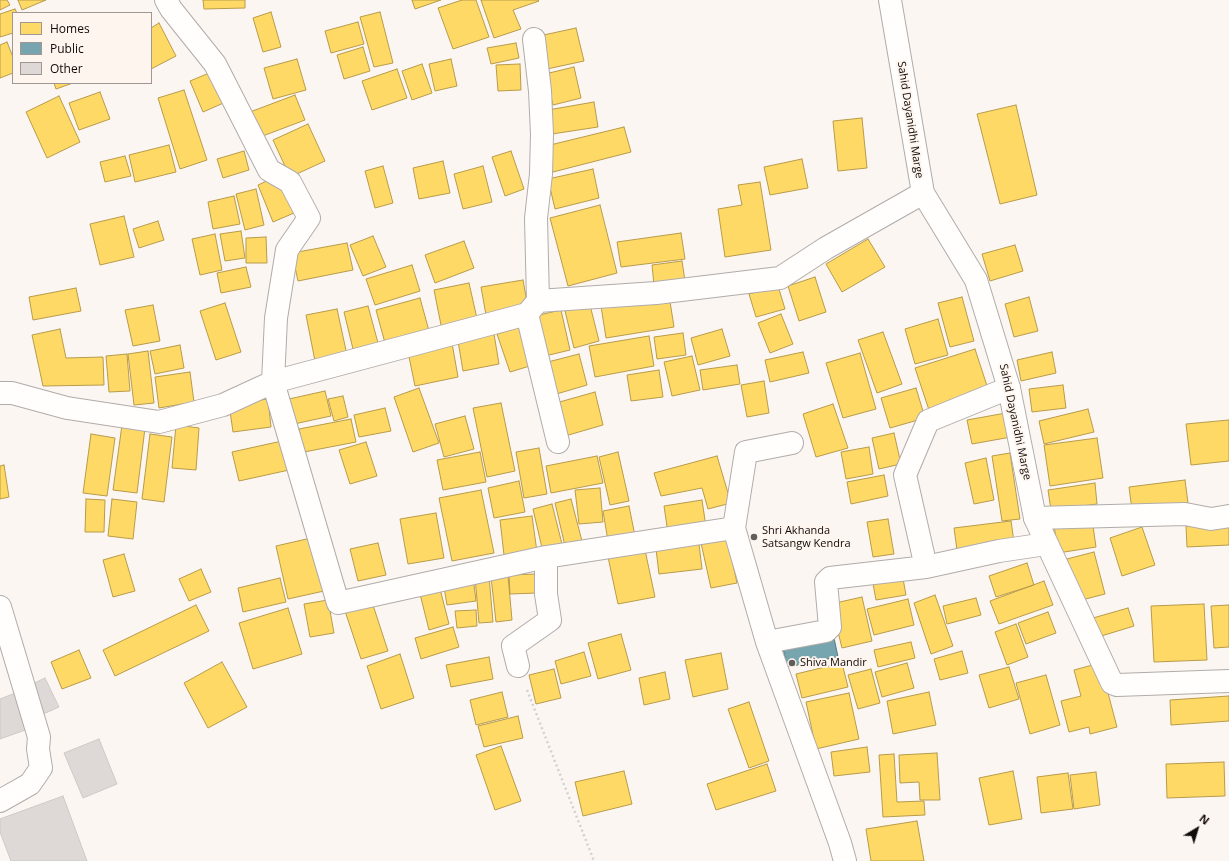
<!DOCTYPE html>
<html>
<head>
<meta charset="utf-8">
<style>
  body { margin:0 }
  #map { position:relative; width:1229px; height:861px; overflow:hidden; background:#fcf6f2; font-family:"Open Sans",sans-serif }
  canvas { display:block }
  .legend { position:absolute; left:12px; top:12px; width:140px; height:72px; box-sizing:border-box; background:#fff5ef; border:1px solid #9f9793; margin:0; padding:5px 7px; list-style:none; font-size:12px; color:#0e0b09 }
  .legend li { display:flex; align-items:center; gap:8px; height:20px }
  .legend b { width:20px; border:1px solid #9f9793 }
  .north { position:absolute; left:1177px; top:809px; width:40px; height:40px; -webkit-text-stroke:3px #fff5ef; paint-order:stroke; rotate:38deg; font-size:11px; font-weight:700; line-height:16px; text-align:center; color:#0e0b09 }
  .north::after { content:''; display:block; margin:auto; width:14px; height:18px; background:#0e0b09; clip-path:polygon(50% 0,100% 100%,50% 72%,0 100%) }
</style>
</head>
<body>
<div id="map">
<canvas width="1229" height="861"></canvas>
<ul class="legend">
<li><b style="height:11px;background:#ffd966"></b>Homes</li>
<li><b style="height:11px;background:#76a5af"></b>Public</li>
<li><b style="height:11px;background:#ded9d6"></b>Other</li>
</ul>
<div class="north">N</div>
</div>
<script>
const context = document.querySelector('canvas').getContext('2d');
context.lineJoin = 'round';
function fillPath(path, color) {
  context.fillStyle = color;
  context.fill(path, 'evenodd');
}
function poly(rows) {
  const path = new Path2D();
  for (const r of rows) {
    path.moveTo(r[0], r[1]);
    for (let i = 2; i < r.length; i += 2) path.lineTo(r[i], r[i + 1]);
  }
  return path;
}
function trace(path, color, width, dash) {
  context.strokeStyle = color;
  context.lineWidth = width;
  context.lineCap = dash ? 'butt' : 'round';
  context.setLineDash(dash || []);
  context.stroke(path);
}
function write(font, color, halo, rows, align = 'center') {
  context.font = font + ' "Open Sans",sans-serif';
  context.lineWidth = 4;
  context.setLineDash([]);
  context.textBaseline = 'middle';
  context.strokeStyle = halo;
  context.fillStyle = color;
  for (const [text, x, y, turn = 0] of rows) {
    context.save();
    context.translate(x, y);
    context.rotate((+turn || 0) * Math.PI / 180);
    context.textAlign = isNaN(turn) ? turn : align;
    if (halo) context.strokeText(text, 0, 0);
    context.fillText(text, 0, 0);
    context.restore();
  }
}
const homes = poly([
  [0,0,7,0,10,5,0,10,0,0],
  [18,0,46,0,22,10,18,0],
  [203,0,245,0,245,8,204,9,203,0],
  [412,0,441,0,415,9,412,0],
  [462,0,476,0,489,37,453,49,438,8,462,0],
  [481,0,538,0,539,1,513,10,521,29,494,38,481,0],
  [15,9,17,13,13,13,13,33,0,37,0,14,15,9],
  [271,12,281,47,263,52,253,18,271,12],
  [380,12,393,63,374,67,360,17,380,12],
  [358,22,364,44,331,53,325,31,358,22],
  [159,23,176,56,151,69,151,28,159,23],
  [576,28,584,61,547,69,539,36,576,28],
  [7,42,13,57,13,73,0,78,0,45,7,42],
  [516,43,519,58,491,64,487,48,516,43],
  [363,47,370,71,344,79,337,55,363,47],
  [297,59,306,90,273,99,264,68,297,59],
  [451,59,457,86,435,91,429,64,451,59],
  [422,64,432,93,412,100,402,71,422,64],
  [520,64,521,90,498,91,496,65,520,64],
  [574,67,581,98,553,105,545,74,574,67],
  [397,69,407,98,372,110,362,81,397,69],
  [214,71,228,101,203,112,190,81,214,71],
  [54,83,73,83,56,89,54,83],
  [184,90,207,160,180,169,158,98,184,90],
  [100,92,110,119,79,130,69,103,100,92],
  [295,95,305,120,260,137,250,112,295,95],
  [59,96,80,142,47,158,26,112,59,96],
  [594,102,598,127,552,134,548,110,594,102],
  [1016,105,1037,195,1000,204,977,114,1016,105],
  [862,118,867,168,838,171,833,121,862,118],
  [308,124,325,161,290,177,273,140,308,124],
  [624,127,631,152,553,172,546,146,624,127],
  [169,145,176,172,135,182,129,155,169,145],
  [244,151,249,170,223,178,217,159,244,151],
  [511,151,524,189,505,196,492,157,511,151],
  [125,156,131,176,105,182,100,162,125,156],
  [802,159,808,188,770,195,764,167,802,159],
  [443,161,450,193,419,199,413,168,443,161],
  [383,166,393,203,375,208,365,171,383,166],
  [483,166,492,202,463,209,454,174,483,166],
  [593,169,599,198,555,209,548,179,593,169],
  [278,176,294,213,273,222,258,185,278,176],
  [760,182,771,250,725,257,718,209,742,205,738,185,760,182],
  [256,189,264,225,245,230,236,194,256,189],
  [234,196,240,224,213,229,208,202,234,196],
  [600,205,617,273,568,286,550,218,600,205],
  [124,216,134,257,100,265,90,224,124,216],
  [158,221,164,240,139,248,133,229,158,221],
  [241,231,245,258,225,261,220,234,241,231],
  [681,233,685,259,621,267,617,242,681,233],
  [215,234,222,270,200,275,192,239,215,234],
  [373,236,386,267,363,276,350,245,373,236],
  [266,237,267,263,246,263,246,238,266,237],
  [868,239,885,267,842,292,826,264,868,239],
  [464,241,474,268,435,283,425,255,464,241],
  [347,243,353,270,298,281,292,253,347,243],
  [1015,245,1023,271,990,281,982,254,1015,245],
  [682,261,685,281,654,285,652,265,682,261],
  [412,265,420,291,375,305,366,279,412,265],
  [246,267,251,287,221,293,217,273,246,267],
  [815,277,826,312,799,321,788,286,815,277],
  [523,280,528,308,486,315,481,287,523,280],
  [469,283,478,323,442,330,434,290,469,283],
  [778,286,785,309,756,317,749,294,778,286],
  [76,288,81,311,33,320,29,297,76,288],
  [669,295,674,327,606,338,601,306,669,295],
  [962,297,974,341,950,347,938,303,962,297],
  [1029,297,1038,331,1014,337,1005,304,1029,297],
  [420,298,429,331,385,343,376,310,420,298],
  [225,303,241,352,216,360,200,311,225,303],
  [153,305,160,341,133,346,125,310,153,305],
  [590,305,599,341,574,348,565,311,590,305],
  [368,306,378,343,353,349,344,312,368,306],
  [337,309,347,355,315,361,306,315,337,309],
  [561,310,570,350,545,356,535,316,561,310],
  [781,314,793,344,770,353,758,323,781,314],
  [938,319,948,355,915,364,905,329,938,319],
  [521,327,533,365,510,372,497,334,521,327],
  [60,329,66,358,103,357,104,385,43,386,32,335,60,329],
  [722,329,730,356,698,365,691,338,722,329],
  [883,332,902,384,877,393,858,340,883,332],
  [683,333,686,355,657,359,654,337,683,333],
  [494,334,499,364,463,371,458,341,494,334],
  [649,336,654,366,595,377,589,346,649,336],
  [452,343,458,377,415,386,408,352,452,343],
  [180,345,184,368,155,374,150,351,180,345],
  [975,349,990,395,930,413,915,368,975,349],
  [148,351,154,403,134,405,128,354,148,351],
  [803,352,809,373,770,382,765,360,803,352],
  [1052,352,1056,373,1021,381,1017,360,1052,352],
  [860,353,876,409,843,418,826,363,860,353],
  [127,354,130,391,109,392,106,356,127,354],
  [579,354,587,385,553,395,544,363,579,354],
  [692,356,700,390,672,396,664,362,692,356],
  [737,365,740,384,703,390,700,370,737,365],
  [659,370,663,397,631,401,627,375,659,370],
  [190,372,194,402,159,408,155,377,190,372],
  [764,381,769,413,747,417,741,385,764,381],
  [1063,385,1066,408,1032,412,1029,389,1063,385],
  [419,388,439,443,413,452,394,397,419,388],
  [916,388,925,418,890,428,881,398,916,388],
  [325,391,331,416,294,424,289,399,325,391],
  [595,392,603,425,565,436,556,403,595,392],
  [343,396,348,417,334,421,328,399,343,396],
  [268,399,271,427,233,432,229,404,268,399],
  [501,403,515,471,487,477,473,408,501,403],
  [833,404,848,448,816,457,803,414,833,404],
  [385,408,391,431,359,437,354,415,385,408],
  [1088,409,1094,432,1044,444,1039,421,1088,409],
  [1006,413,1011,437,972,444,967,420,1006,413],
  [465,416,474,449,444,457,435,424,465,416],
  [351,419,356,442,304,452,299,429,351,419],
  [1229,420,1229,461,1191,465,1186,424,1229,420],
  [122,425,145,428,137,493,113,490,122,425],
  [176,425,199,428,196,470,172,468,176,425],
  [894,433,901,464,879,469,872,438,894,433],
  [91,434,115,438,107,496,83,493,91,434],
  [150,434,172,437,164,502,142,499,150,434],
  [1097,438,1103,478,1050,486,1044,445,1097,438],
  [282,441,289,470,239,481,232,452,282,441],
  [366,442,377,476,350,484,339,450,366,442],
  [869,447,873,474,846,479,841,452,869,447],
  [539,448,547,494,524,498,516,452,539,448],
  [480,452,486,482,443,490,437,460,480,452],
  [618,452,629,501,610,505,599,457,618,452],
  [1010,453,1020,519,1002,521,992,456,1010,453],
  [597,456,603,483,551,493,546,466,597,456],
  [717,456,731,503,708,509,702,488,661,496,654,473,717,456],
  [986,458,994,500,974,504,965,463,986,458],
  [4,465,9,497,0,499,0,466,4,465],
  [884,475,888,496,851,504,847,482,884,475],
  [1185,480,1188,503,1132,510,1129,487,1185,480],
  [519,481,525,512,494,518,488,488,519,481],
  [1095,483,1097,504,1051,510,1048,490,1095,483],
  [600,488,603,522,579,524,575,490,600,488],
  [481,490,494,553,452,561,439,498,481,490],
  [86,499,105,500,104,532,85,532,86,499],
  [112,499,137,502,133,539,108,536,112,499],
  [571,499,582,541,565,546,555,503,571,499],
  [702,500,706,527,668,533,664,506,702,500],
  [552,504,562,544,542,548,533,509,552,504],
  [629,506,635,536,608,541,603,511,629,506],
  [436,513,444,558,408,564,400,519,436,513],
  [532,516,537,552,504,555,500,520,532,516],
  [888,519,894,554,873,557,867,522,888,519],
  [1092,519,1096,547,1058,553,1054,525,1092,519],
  [1011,521,1014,542,957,550,954,528,1011,521],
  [1229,524,1229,545,1187,547,1186,526,1229,524],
  [1142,527,1155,565,1122,576,1110,538,1142,527],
  [727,537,737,583,711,588,701,543,727,537],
  [311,538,324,591,288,599,276,546,311,538],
  [378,543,386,575,358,581,350,549,378,543],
  [699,544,702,569,659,574,656,549,699,544],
  [645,550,655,597,618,604,608,557,645,550],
  [1094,552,1105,594,1078,601,1067,559,1094,552],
  [124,554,135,591,113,597,103,560,124,554],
  [1027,563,1034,585,996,597,989,576,1027,563],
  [201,569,211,592,189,601,179,579,201,569],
  [902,573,906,595,876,600,872,578,902,573],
  [536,574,537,593,510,594,509,575,536,574],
  [489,576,493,622,479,623,475,577,489,576],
  [508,576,512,620,496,622,491,577,508,576],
  [473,577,476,601,447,605,443,581,473,577],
  [280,578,286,602,243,612,238,588,280,578],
  [1044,581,1053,605,999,624,990,601,1044,581],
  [439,585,449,624,429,630,419,590,439,585],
  [935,595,953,646,931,654,914,603,935,595],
  [862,597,872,641,842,648,831,604,862,597],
  [976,598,981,615,947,624,943,606,976,598],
  [908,599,914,625,874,635,867,609,908,599],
  [328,600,334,633,310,637,304,604,328,600],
  [372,602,388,651,361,659,345,611,372,602],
  [1204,604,1207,660,1154,662,1151,606,1204,604],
  [196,605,209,631,115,676,103,650,196,605],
  [1229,605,1229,647,1214,648,1211,606,1229,605],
  [288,608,302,654,253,669,239,623,288,608],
  [1128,608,1134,626,1098,637,1093,618,1128,608],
  [476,610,477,626,457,628,455,611,476,610],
  [1048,612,1056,633,1026,644,1018,623,1048,612],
  [1016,624,1028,657,1007,665,995,632,1016,624],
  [453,627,459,647,421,659,415,638,453,627],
  [621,634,631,670,598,679,588,643,621,634],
  [911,642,915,658,878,667,874,650,911,642],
  [79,650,91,678,62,689,51,662,79,650],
  [962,651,968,673,940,680,934,659,962,651],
  [584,652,591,676,561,684,555,661,584,652],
  [721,653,728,689,693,697,685,660,721,653],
  [400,654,414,698,381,709,367,666,400,654],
  [489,657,493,679,451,687,446,665,489,657],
  [222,662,247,707,208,728,184,683,222,662],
  [842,663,848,687,802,698,796,674,842,663],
  [907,663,914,688,882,697,875,672,907,663],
  [1100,663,1117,727,1090,734,1089,727,1069,732,1061,701,1081,696,1074,670,1100,663],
  [1009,667,1019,699,989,708,979,675,1009,667],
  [554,669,561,698,536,704,529,675,554,669],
  [871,669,880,703,858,709,848,675,871,669],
  [665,672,670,699,644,705,639,678,665,672],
  [1046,675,1060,725,1030,734,1016,683,1046,675],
  [502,692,508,717,476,725,470,700,502,692],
  [929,692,936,725,893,734,887,701,929,692],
  [849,693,859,739,816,749,806,702,849,693],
  [1229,696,1229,721,1171,725,1170,700,1229,696],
  [749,702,769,761,749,768,728,709,749,702],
  [518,716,523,738,484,747,478,726,518,716],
  [501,746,521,801,495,810,476,755,501,746],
  [867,747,870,772,834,776,831,752,867,747],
  [937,753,940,800,920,800,919,782,900,783,899,755,937,753],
  [894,754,897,802,924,801,925,815,883,817,879,755,894,754],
  [1224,762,1225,796,1167,798,1166,764,1224,762],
  [767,764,776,791,716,810,707,784,767,764],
  [624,771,632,804,583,816,575,782,624,771],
  [1013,771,1022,819,989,825,979,778,1013,771],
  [1096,772,1100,805,1074,809,1070,775,1096,772],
  [1068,773,1073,809,1041,813,1037,777,1068,773],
  [917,821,924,861,871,861,866,829,917,821]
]);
fillPath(homes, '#ffd966');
trace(homes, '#b79b4a', 1);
const public = poly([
  [833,633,838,657,787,667,782,643,833,633]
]);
fillPath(public, '#76a5af');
trace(public, '#57777d', 1);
const building = poly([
  [45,678,59,707,41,715,26,687,45,678],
  [18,692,31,728,0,739,0,699,18,692],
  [99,739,117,784,83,798,64,753,99,739],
  [63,796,87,861,11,861,0,832,0,819,63,796]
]);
fillPath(building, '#ded9d6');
trace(building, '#cdc9c6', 1);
const street = poly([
  [534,39,540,91,542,134,541,174,536,218,538,301],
  [527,314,558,442],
  [0,393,12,393,67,408,159,422,223,405,273,382,276,318,287,250,309,218,290,182,269,170,215,64,171,9,166,0],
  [1035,518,1185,514,1211,519,1229,516],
  [734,528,746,452,792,443],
  [926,567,999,551,1046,544],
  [0,607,39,737,38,749,41,768,30,784,0,801],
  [767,642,826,631,830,627,826,582,830,578,926,567,905,475,928,421,1009,388],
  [518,666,513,646,550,620,546,594,546,557],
  [845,861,840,843,767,642,734,528,546,557,338,603,273,382,527,314,538,301,656,293,780,278,826,248,923,193]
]);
const secondary = poly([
  [890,0,923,193,976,280,1009,388,1035,518,1112,683,1117,685,1229,681]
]);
trace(street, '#b0aca9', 24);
trace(secondary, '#b0aca9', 24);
trace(poly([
  [527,690,594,861]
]), '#d3d1d0', 2.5, [2, 3]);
trace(street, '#fffefd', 22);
trace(secondary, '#fffefd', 22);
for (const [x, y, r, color] of [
  [754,537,4,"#615d5b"],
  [792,663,4,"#615d5b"]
]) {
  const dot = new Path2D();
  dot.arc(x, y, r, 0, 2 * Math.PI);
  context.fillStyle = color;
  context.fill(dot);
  trace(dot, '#fff5ef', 1.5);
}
write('11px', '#0e0b09', '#fff5ef', [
  ["Sahid Dayanidhi Marge",910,120,81],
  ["Sahid Dayanidhi Marge",1015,422,78]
]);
write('11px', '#0e0b09', '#fff5ef', [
  ["Shri Akhanda",762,531],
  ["Satsangw Kendra",762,544],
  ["Shiva Mandir",800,663]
], 'left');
</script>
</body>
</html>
